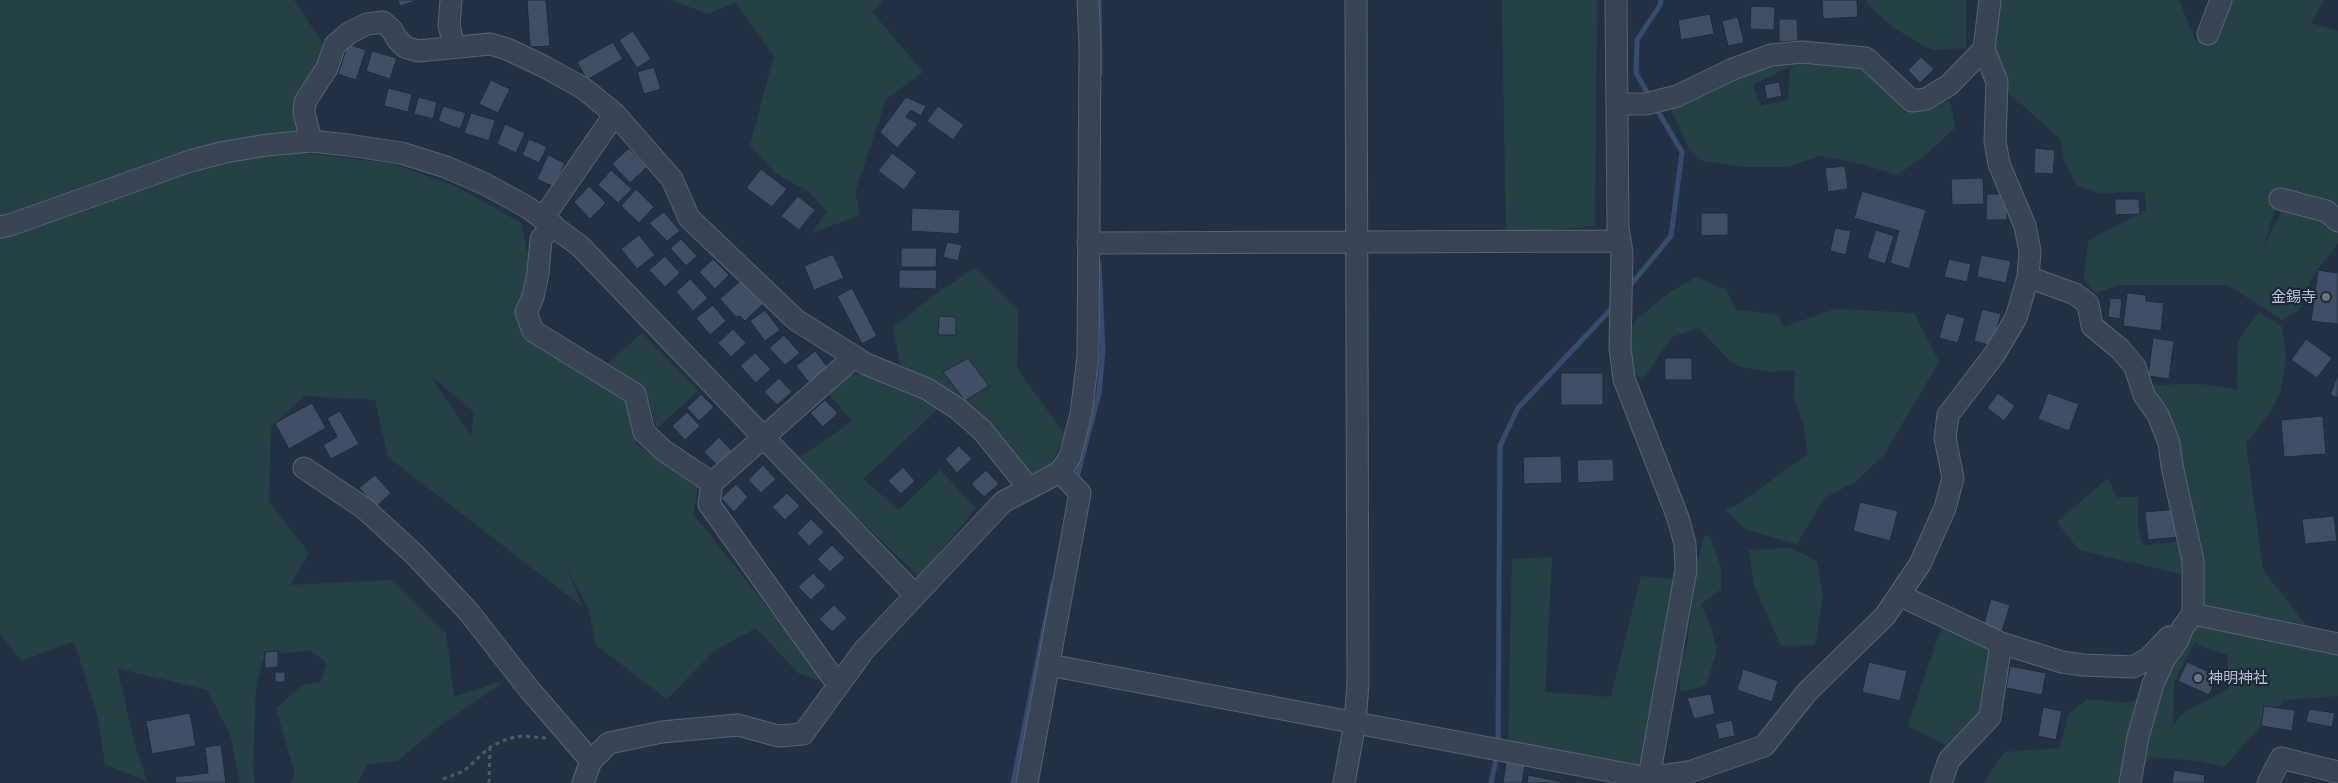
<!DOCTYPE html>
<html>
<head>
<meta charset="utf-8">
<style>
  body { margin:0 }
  canvas { display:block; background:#243145 }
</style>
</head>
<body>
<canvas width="2338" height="783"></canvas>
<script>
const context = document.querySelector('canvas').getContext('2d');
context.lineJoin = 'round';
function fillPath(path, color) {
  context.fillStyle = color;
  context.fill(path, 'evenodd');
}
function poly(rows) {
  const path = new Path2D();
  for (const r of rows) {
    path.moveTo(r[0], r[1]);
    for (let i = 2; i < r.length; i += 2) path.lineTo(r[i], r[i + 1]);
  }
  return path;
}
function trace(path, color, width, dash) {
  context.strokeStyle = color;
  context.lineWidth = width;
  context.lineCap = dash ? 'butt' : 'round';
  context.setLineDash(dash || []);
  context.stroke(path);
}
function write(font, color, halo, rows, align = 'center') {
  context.font = font + ' Lato,"Noto Sans JP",sans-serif';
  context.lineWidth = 4.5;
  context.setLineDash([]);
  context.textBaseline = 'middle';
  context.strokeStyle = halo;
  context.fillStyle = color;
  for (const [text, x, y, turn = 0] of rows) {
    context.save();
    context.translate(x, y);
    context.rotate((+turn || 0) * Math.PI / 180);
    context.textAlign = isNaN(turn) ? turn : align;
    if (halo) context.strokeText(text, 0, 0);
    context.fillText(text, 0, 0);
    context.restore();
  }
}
fillPath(poly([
  [0,0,294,0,327,50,292,152,390,163,455,186,521,223,531,268,524,311,627,401,636,444,698,488,693,514,829,684,798,673,756,628,715,650,667,699,596,645,589,610,566,566,583,607,388,457,375,400,304,396,271,427,269,502,309,553,290,585,393,580,446,633,454,697,506,680,441,725,397,761,367,764,358,783,290,783,295,773,276,708,303,685,321,682,327,663,309,650,290,653,265,652,256,685,253,767,255,783,240,783,230,734,207,690,117,668,135,745,147,781,150,783,105,764,98,717,74,641,22,661,0,634],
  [428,373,474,412,471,436,471,435],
  [671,0,883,0,872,12,923,72,886,99,855,192,860,215,812,233,827,211,808,191,775,173,750,145,774,56,735,2,708,14],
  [1502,0,1597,0,1595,226,1506,234],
  [1867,0,1966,0,1966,48,1932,50,1892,27,1867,3],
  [1990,0,2179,0,2196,42,2224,0,2324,0,2311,23,2338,31,2338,215,2324,205,2280,199,2276,205,2264,247,2285,204,2329,214,2338,229,2338,243,2311,279,2300,310,2282,320,2228,285,2119,285,2095,293,2084,279,2088,241,2146,210,2145,192,2099,193,2077,185,2065,163,2060,139,1997,82,1984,49],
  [1774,59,1866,67,1903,103,1922,111,1950,101,1955,128,1925,155,1897,175,1862,164,1820,156,1787,167,1745,167,1702,161,1688,147,1671,109],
  [1795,64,1790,69,1788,100,1760,106,1753,85],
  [975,268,1018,311,1017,369,1065,434,1049,471,1026,473,971,405,900,364,893,327,941,290],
  [1697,277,1726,290,1736,310,1779,315,1783,327,1836,309,1914,313,1939,362,1883,456,1855,482,1824,498,1797,544,1747,530,1725,510,1737,505,1808,454,1803,422,1794,400,1795,370,1770,372,1738,366,1726,357,1699,328,1672,337,1642,380,1632,371,1620,348,1636,320,1670,292],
  [2259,312,2282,327,2286,358,2281,390,2272,410,2246,443,2263,570,2309,629,2338,649,2338,696,2284,700,2224,767,2199,761,2150,757,2132,783,1985,783,1985,780,2005,752,2060,748,2068,715,2087,699,2129,703,2157,688,2184,641,2191,639,2179,629,2191,600,2190,539,2141,385,2201,384,2237,390,2238,341],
  [2195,641,2203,647,2227,655,2230,688,2183,713,2168,732,2173,724,2174,682],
  [642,333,698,391,657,428,646,392,607,364],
  [862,374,939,408,863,479,899,510,940,470,976,508,919,577,797,459,853,421,827,393,847,375],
  [2108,478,2116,497,2138,497,2138,527,2143,545,2183,542,2185,575,2079,550,2057,522],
  [1709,535,1721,567,1721,589,1701,604,1712,631,1717,650,1706,686,1681,692,1678,671,1687,644,1696,569,1704,536],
  [1791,548,1817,561,1823,596,1815,645,1781,646,1754,585,1749,550],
  [1552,557,1545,692,1611,697,1641,576,1684,580,1648,778,1508,751,1512,559],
  [1945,617,2001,643,1990,717,1957,751,1908,726]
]), '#264146');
trace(poly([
  [1099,0,1100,74],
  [1651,99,1636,73,1637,40,1660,5,1661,0],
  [1629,287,1671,236,1682,152,1655,106],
  [1076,481,1099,393,1103,351,1099,263],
  [1498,745,1500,446,1518,408,1614,306],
  [1013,783,1053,584],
  [1491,783,1497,755]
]), '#364b6e', 5);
const building = poly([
  [398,0,419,0,400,6,398,0],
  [527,0,546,0,550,46,530,47,527,0],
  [1822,0,1857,0,1858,17,1823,19,1822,0],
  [1751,6,1775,7,1774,30,1750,29,1751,6],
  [1710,14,1714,34,1681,40,1678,20,1710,14],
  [1738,17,1744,43,1728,46,1722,21,1738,17],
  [1779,19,1797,19,1798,41,1779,42,1779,19],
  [633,31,651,59,637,68,619,40,633,31],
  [613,42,623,59,587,80,577,62,613,42],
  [348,44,366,50,356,80,338,74,348,44],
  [372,51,397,58,390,79,366,71,372,51],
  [1921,57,1934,69,1920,83,1908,70,1921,57],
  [654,67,661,89,644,94,637,72,654,67],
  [491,80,510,89,498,113,479,104,491,80],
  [1779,82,1782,96,1767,99,1764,85,1779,82],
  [388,88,412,94,408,112,384,106,388,88],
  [418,97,437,102,433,119,414,114,418,97],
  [906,97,926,106,921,116,911,110,906,117,918,124,897,148,880,132,906,97],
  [443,106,466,113,460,129,438,121,443,106],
  [938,106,964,125,953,140,927,121,938,106],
  [471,113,495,120,489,141,464,133,471,113],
  [505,124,525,133,516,153,497,144,505,124],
  [529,139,547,147,539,163,522,155,529,139],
  [629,148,647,167,630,183,612,164,629,148],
  [2035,148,2055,150,2053,174,2034,173,2035,148],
  [892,153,917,172,904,190,878,171,892,153],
  [548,155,565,163,554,187,537,179,548,155],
  [1845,166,1848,189,1828,192,1825,168,1845,166],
  [761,169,787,189,772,207,746,188,761,169],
  [611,170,632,189,618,203,598,185,611,170],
  [1983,178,1984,204,1952,205,1951,179,1983,178],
  [589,186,606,203,590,219,574,202,589,186],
  [636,189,654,207,639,223,621,206,636,189],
  [1862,191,1926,210,1909,269,1890,263,1899,231,1854,218,1862,191],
  [1987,194,2002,194,2002,202,2007,202,2007,220,1986,220,1987,194],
  [798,196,815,210,799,230,781,216,798,196],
  [2115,199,2139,199,2140,214,2115,215,2115,199],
  [912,208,960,210,959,234,911,231,912,208],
  [664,212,680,231,667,241,649,223,664,212],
  [1701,213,1728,213,1728,235,1701,236,1701,213],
  [1835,228,1851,231,1846,255,1830,251,1835,228],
  [1876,230,1894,236,1885,264,1867,258,1876,230],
  [639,235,655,255,637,269,621,249,639,235],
  [681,239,697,256,686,266,670,248,681,239],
  [947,242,962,245,958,261,943,257,947,242],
  [901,248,937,248,936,267,901,267,901,248],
  [833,254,844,278,814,290,804,266,833,254],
  [1981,255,2011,261,2006,283,1977,277,1981,255],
  [665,256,680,273,665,287,649,270,665,256],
  [713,259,729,275,715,289,699,272,713,259],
  [1949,259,1971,264,1967,282,1944,277,1949,259],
  [899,270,937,270,936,289,899,288,899,270],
  [2318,270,2338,273,2338,324,2311,321,2318,270],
  [690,279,708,298,693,311,676,292,690,279],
  [741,280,763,304,745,321,740,316,736,317,720,299,741,280],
  [852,288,877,336,862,344,837,296,852,288],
  [2127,293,2146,295,2146,301,2164,303,2161,331,2123,326,2127,293],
  [2110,298,2122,299,2120,319,2108,317,2110,298],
  [713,305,726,321,710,335,696,318,713,305],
  [1982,309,2001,314,1992,346,1974,341,1982,309],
  [765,310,780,330,765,341,750,321,765,310],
  [1946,313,1965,318,1958,343,1939,338,1946,313],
  [939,316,956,317,956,335,938,335,939,316],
  [733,329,746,343,731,357,718,343,733,329],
  [784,335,800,353,785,365,769,348,784,335],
  [2153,338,2174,341,2169,379,2148,376,2153,338],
  [2306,339,2332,358,2317,378,2291,360,2306,339],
  [815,351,830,370,811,385,796,366,815,351],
  [755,353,771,369,756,383,740,366,755,353],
  [968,358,989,386,965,401,943,372,968,358],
  [1665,358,1692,358,1692,380,1665,380,1665,358],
  [1561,373,1603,373,1603,405,1561,405,1561,373],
  [2338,374,2338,398,2330,395,2338,374],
  [779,378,792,392,777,405,764,392,779,378],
  [1998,393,2015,406,2004,421,1987,408,1998,393],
  [2048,393,2079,404,2069,431,2038,419,2048,393],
  [701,394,714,407,699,421,687,408,701,394],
  [825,400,838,413,823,427,810,413,825,400],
  [312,403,326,428,289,449,275,423,312,403],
  [340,411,359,444,331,459,323,445,337,437,327,418,340,411],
  [687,412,700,426,685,440,672,426,687,412],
  [2323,416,2326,454,2284,457,2281,420,2323,416],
  [719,437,732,451,717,465,704,452,719,437],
  [959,446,972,459,957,473,945,459,959,446],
  [1561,456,1562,483,1524,484,1523,457,1561,456],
  [1613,459,1614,481,1578,483,1577,460,1613,459],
  [763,465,776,479,761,493,748,480,763,465],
  [903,467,915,481,901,494,888,481,903,467],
  [986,470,999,484,984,497,971,484,986,470],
  [375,475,391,493,376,507,359,488,375,475],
  [736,484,748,497,734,512,721,498,736,484],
  [787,493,800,506,785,520,772,507,787,493],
  [1860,502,1898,511,1890,541,1853,531,1860,502],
  [2177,509,2180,537,2148,540,2145,512,2177,509],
  [2334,516,2337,541,2305,544,2302,519,2334,516],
  [811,519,824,532,809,546,797,533,811,519],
  [832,545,845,558,830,572,817,559,832,545],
  [813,573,826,586,811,600,798,587,813,573],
  [1991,599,2010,605,2002,632,1983,626,1991,599],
  [834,605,847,618,832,632,819,619,834,605],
  [278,651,278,667,265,668,265,652,278,651],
  [1869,662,1907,671,1900,701,1862,692,1869,662],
  [2187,662,2218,676,2209,695,2178,681,2187,662],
  [2010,666,2046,673,2042,695,2006,688,2010,666],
  [1743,669,1778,681,1772,702,1737,690,1743,669],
  [275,672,285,672,285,682,275,682,275,672],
  [1711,694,1715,714,1694,719,1687,698,1711,694],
  [2264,706,2295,710,2292,731,2261,726,2264,706],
  [2043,707,2062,711,2056,740,2038,736,2043,707],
  [2309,709,2335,713,2332,727,2306,722,2309,709],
  [190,713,196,746,152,754,146,721,190,713],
  [1732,720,1735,736,1719,739,1715,724,1732,720],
  [221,745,226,783,176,783,175,777,208,773,205,747,221,745],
  [1506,762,1525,765,1522,783,1503,783,1506,762],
  [2174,770,2205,775,2204,783,2172,783,2174,770],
  [1528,775,1569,783,1527,783,1528,775]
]);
fillPath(building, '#404e65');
trace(building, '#1f2a3c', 1);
const minor = poly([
  [451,0,449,25,454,47],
  [1616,0,1618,228,1622,253,1620,348,1624,379,1678,518,1685,544,1686,570,1648,783],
  [2208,34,2221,0],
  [1617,104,1646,104,1677,96,1733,69,1771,55,1802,52,1866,58,1912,101,1926,99,1949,85,1984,49],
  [311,141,304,112,305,102,327,68,335,45,349,33,367,24,383,22,392,30,397,39,405,47,418,51,490,44,507,49,543,66,583,88,615,114,672,179,689,218,796,320,866,364,927,389,958,409,982,430,1028,487],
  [2280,199,2326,211,2338,221],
  [543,218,615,114],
  [553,225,541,239,538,273,533,297,526,312,533,331,635,394,644,432,663,450,712,483],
  [0,227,10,225,190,161,225,152,267,145,311,141,348,145,401,153,446,167,485,184,527,207,580,246,915,595],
  [1088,243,1619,241],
  [2028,277,2075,294,2088,304,2092,326,2120,349,2135,367,2144,395,2158,415,2169,443,2172,466,2193,561,2193,614,2183,627,2178,640,2164,660,2153,684,2138,737,2130,783],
  [304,468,364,508,414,554,468,611,529,689,591,761],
  [1899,595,2001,643,2062,662,2083,665,2133,667,2149,658,2169,637],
  [2193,614,2338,644],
  [1049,665,1648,778,1689,772,1764,746,1807,692,1885,616,1920,564,1945,508,1953,478,1945,438,1948,415,1994,355,2016,318,2028,277,2030,251,2025,226,1999,164,1995,141,1997,82,1984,49,1990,0],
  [838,685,709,504,712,483,854,357],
  [583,783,591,761,609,743,662,732,738,725,778,736,803,734,864,650,1003,502,1060,472,1070,457,1081,414,1088,357,1090,47,1088,0],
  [1027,783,1080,493,1060,472],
  [1344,783,1355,723,1358,683,1356,0],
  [1941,783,1949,760,1990,717,2001,643],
  [2268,783,2281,758,2338,772]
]);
trace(minor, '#576172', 23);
trace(poly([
  [443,779,464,771,490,747,507,739,522,736,547,738],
  [489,783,490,748]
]), '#445e62', 3, [4, 4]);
trace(minor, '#384354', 21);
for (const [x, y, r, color] of [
  [2326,297,5,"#6b7280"],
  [2198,678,5,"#6b7280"]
]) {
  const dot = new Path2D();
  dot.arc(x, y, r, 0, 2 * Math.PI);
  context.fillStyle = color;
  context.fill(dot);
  trace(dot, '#1d283a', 2);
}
write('15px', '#b6bece', '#1d283a', [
  ["金錫寺",2316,297],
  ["神明神社",2208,678,"left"]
], 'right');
</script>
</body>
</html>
